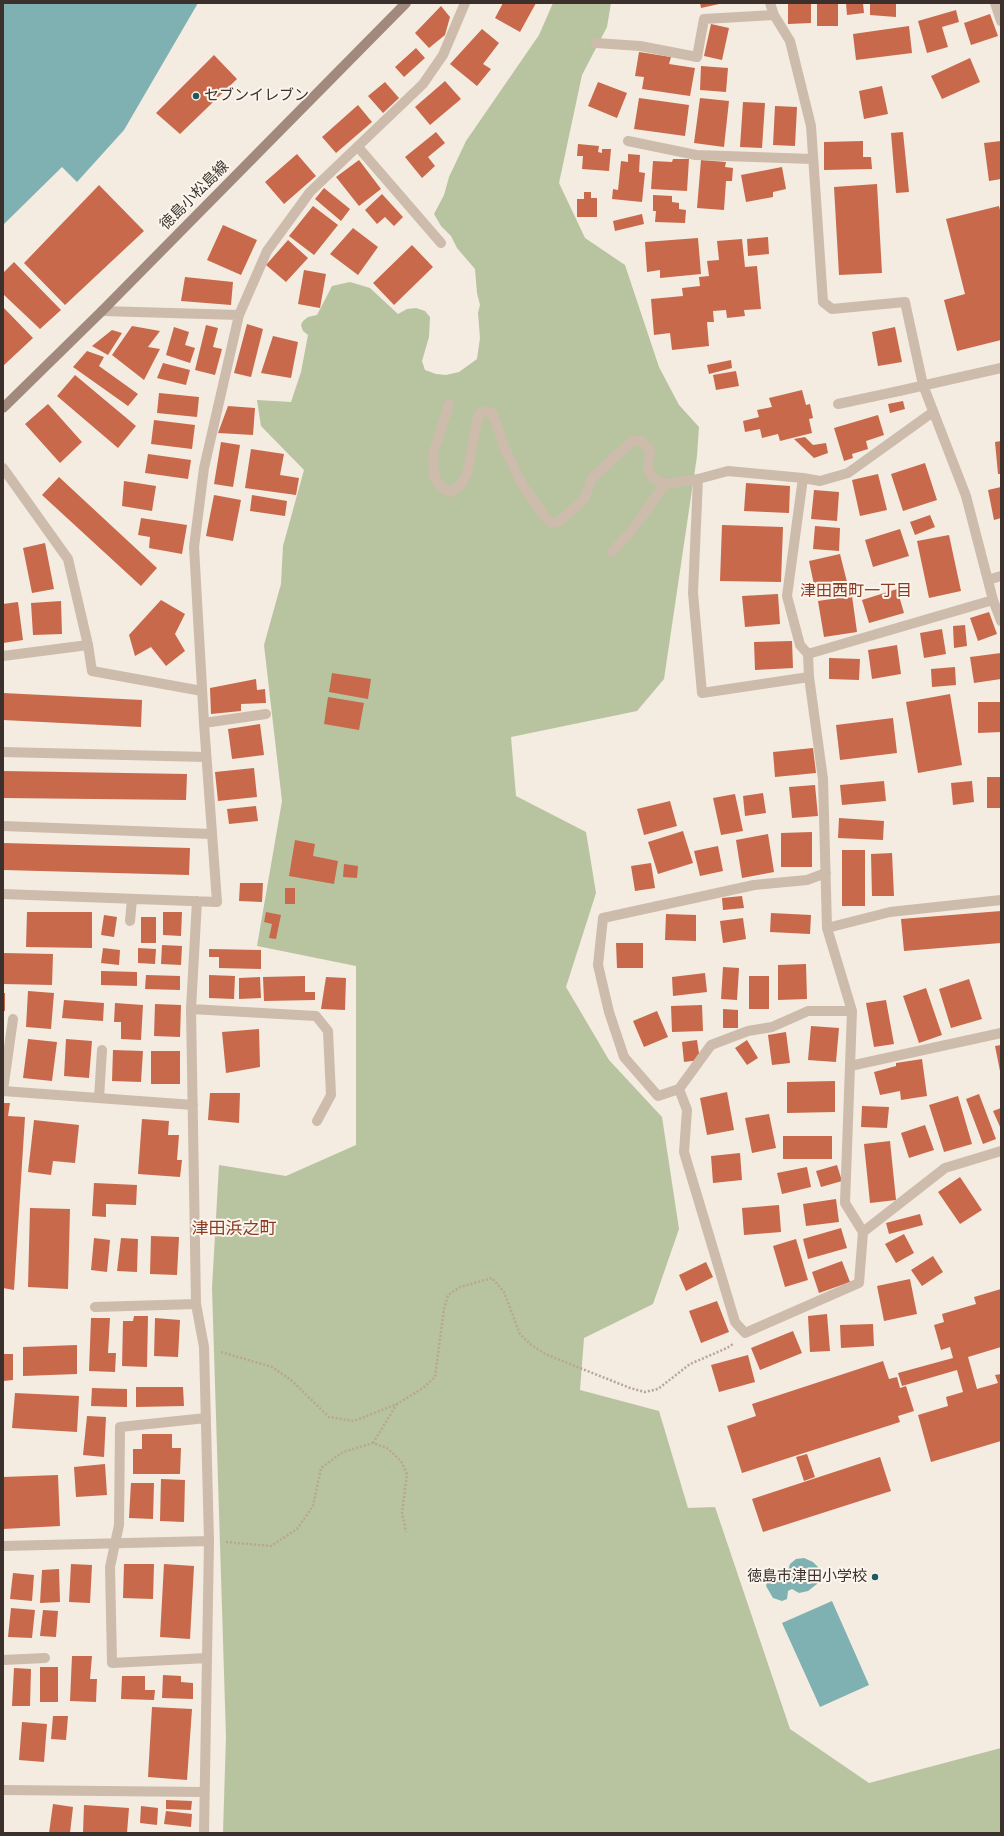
<!DOCTYPE html>
<html>
<head>
<meta charset="utf-8">
<style>
  body { margin:0 }
  #map { position:relative; width:1004px; height:1836px; overflow:hidden; background:#f4ebe1; font-family:"Titillium Web",sans-serif }
  canvas { display:block }
  .frame { position:absolute; inset:0; border:4px solid #3b302b; pointer-events:none }
</style>
</head>
<body>
<div id="map">
<canvas width="1004" height="1836"></canvas>
<div class="frame"></div>
</div>
<script>
const context = document.querySelector('canvas').getContext('2d');
context.lineJoin = 'round';
function fillPath(path, color) {
  context.fillStyle = color;
  context.fill(path, 'evenodd');
}
function poly(rows) {
  const path = new Path2D();
  for (const r of rows) {
    path.moveTo(r[0], r[1]);
    for (let i = 2; i < r.length; i += 2) path.lineTo(r[i], r[i + 1]);
  }
  return path;
}
function trace(path, color, width, dash) {
  context.strokeStyle = color;
  context.lineWidth = width;
  context.lineCap = dash ? 'butt' : 'round';
  context.setLineDash(dash || []);
  context.stroke(path);
}
function write(font, color, halo, rows, align = 'center') {
  context.font = font + ' "Titillium Web","Noto Sans JP",sans-serif';
  context.lineWidth = 4;
  context.setLineDash([]);
  context.textBaseline = 'middle';
  context.strokeStyle = halo;
  context.fillStyle = color;
  for (const [text, x, y, turn = 0] of rows) {
    context.save();
    context.translate(x, y);
    context.rotate((+turn || 0) * Math.PI / 180);
    context.textAlign = isNaN(turn) ? turn : align;
    if (halo) context.strokeText(text, 0, 0);
    context.fillText(text, 0, 0);
    context.restore();
  }
}
fillPath(poly([
  [553,3,611,3,607,27,582,75,559,183,585,238,625,265,659,367,679,405,699,427,697,456,664,679,637,711,511,737,516,796,586,832,596,893,566,987,609,1060,662,1117,679,1229,653,1304,584,1338,580,1390,659,1411,688,1508,715,1507,790,1729,869,1783,1001,1748,1001,1833,223,1833,226,1737,212,1288,219,1165,286,1176,356,1145,356,966,257,946,282,801,264,645,281,584,283,546,304,470,261,426,257,400,291,402,301,372,308,335,303,331,301,325,303,321,308,317,317,315,332,286,350,282,370,288,398,314,407,309,416,308,425,311,430,317,429,337,422,361,425,370,436,374,446,375,459,372,477,359,480,338,478,313,480,305,477,293,475,269,457,248,451,236,441,226,434,214,444,195,449,177,466,141,539,35]
]), '#b8c4a0');
fillPath(poly([
  [3,3,198,3,124,130,77,182,62,167,3,225],
  [804,1558,813,1562,818,1567,820,1576,817,1584,808,1591,799,1593,792,1589,788,1591,787,1599,782,1601,773,1598,766,1586,769,1575,775,1573,783,1576,787,1574,790,1564,796,1559],
  [832,1601,869,1685,820,1707,782,1623]
]), '#7fb0b2');
fillPath(poly([
  [503,3,536,3,520,32,495,18],
  [700,3,718,3,719,4,701,8],
  [788,3,811,3,811,23,788,24],
  [817,3,838,3,838,26,817,26],
  [846,3,863,3,864,13,847,15],
  [870,3,896,3,896,17,870,15],
  [441,6,450,17,445,35,429,48,415,33],
  [956,10,959,22,942,27,948,47,927,53,918,21],
  [990,14,998,36,971,45,964,23],
  [711,24,729,28,722,60,704,56],
  [909,26,912,53,856,60,853,34],
  [482,29,499,43,483,64,491,69,477,86,450,64],
  [416,48,425,58,404,77,395,67],
  [639,52,671,57,669,64,695,68,690,96,642,89,644,77,635,76],
  [214,55,237,79,180,134,156,113],
  [970,58,980,82,942,99,931,76],
  [701,66,728,68,726,92,700,90],
  [445,81,461,99,430,125,415,107],
  [385,82,399,98,383,113,368,96],
  [598,82,627,93,617,118,588,106],
  [882,86,888,114,864,119,859,91],
  [639,98,689,105,685,136,634,129],
  [700,98,729,101,724,147,694,143],
  [743,102,765,103,762,148,740,147],
  [358,105,372,122,336,153,322,137],
  [775,106,797,107,795,146,773,145],
  [436,132,445,143,428,157,435,166,422,178,405,157],
  [903,132,909,192,896,193,891,133],
  [863,141,863,157,871,157,872,169,824,170,824,142],
  [1001,141,1001,179,989,181,984,143],
  [578,144,599,146,598,152,602,153,602,149,611,149,609,171,582,169,583,156,577,156],
  [297,154,316,176,284,204,265,182],
  [628,154,640,155,639,172,645,173,642,202,612,199,613,189,618,190,621,161,628,162],
  [673,159,689,159,687,191,651,189,653,161,672,162],
  [359,160,381,189,359,206,336,177],
  [701,160,726,162,725,167,733,168,732,181,726,181,724,210,697,208],
  [782,167,786,189,773,192,773,197,746,202,741,175],
  [877,184,882,273,839,275,834,187],
  [99,185,144,231,65,305,24,263],
  [324,188,350,209,341,221,315,199],
  [584,192,591,192,591,198,597,198,597,217,577,217,577,199,584,199],
  [382,194,403,217,394,226,385,217,377,224,365,210],
  [653,195,672,196,672,202,679,203,679,209,686,210,685,223,655,222,656,211,653,211],
  [313,206,338,225,314,255,289,236],
  [999,206,1001,214,1001,340,957,351,944,300,965,294,946,219],
  [642,214,644,224,615,231,613,221],
  [223,225,257,240,241,275,207,260],
  [353,228,378,247,358,275,330,254],
  [768,237,769,254,748,256,747,239],
  [698,238,701,274,660,278,660,270,647,272,645,242],
  [742,239,745,267,757,266,761,309,744,310,745,316,727,318,726,310,713,311,714,322,707,322,709,346,672,350,670,333,654,335,651,299,683,296,682,288,700,286,699,277,709,276,707,261,719,260,717,241],
  [288,240,308,258,286,282,266,265],
  [412,245,433,267,394,305,373,283],
  [14,262,61,310,40,329,3,294,3,273],
  [304,270,326,274,320,308,298,304],
  [185,277,233,282,231,305,181,301],
  [3,307,33,338,3,366],
  [247,324,263,329,251,377,234,373],
  [206,325,218,328,213,347,222,349,215,375,195,370],
  [132,326,160,331,148,347,160,349,144,380,112,355],
  [174,327,189,332,185,345,195,348,190,363,166,355],
  [895,327,902,362,878,366,872,332],
  [112,330,122,333,108,355,92,346],
  [273,336,298,342,291,378,261,373],
  [87,351,104,357,99,366,138,394,128,406,73,367],
  [731,360,732,368,709,374,707,365],
  [163,363,190,370,186,385,157,378],
  [736,371,739,386,716,390,713,375],
  [75,375,136,426,118,448,57,396],
  [802,390,806,405,810,404,813,418,809,419,812,433,780,441,778,434,762,438,760,429,745,432,743,421,759,417,757,410,772,407,769,398],
  [159,393,199,397,197,417,157,413],
  [903,401,905,409,890,413,888,404],
  [48,404,82,442,60,463,25,424],
  [228,406,255,408,253,435,218,433],
  [878,415,884,435,866,441,868,449,852,454,853,458,844,461,834,428],
  [154,420,195,425,192,449,151,444],
  [805,437,813,445,826,443,828,453,814,458,794,439],
  [1001,441,1001,474,998,474,995,442],
  [221,442,240,445,233,487,214,484],
  [251,449,284,454,280,475,299,478,296,495,245,488],
  [148,454,191,460,188,479,145,473],
  [925,463,937,500,903,511,891,474],
  [878,474,887,510,860,516,852,480],
  [59,477,157,568,141,586,42,495],
  [124,481,156,486,152,511,122,506],
  [746,483,790,486,789,513,744,511],
  [1001,487,1001,518,994,520,988,490],
  [814,490,839,492,837,521,811,519],
  [214,495,241,500,233,541,206,536],
  [252,495,287,501,285,516,250,511],
  [930,515,935,527,915,535,910,522],
  [141,518,187,525,182,554,149,548,150,537,138,535],
  [722,525,783,527,781,582,720,581],
  [815,526,840,528,839,551,813,549],
  [900,529,909,556,873,567,865,540],
  [949,535,961,591,929,598,917,541],
  [45,543,54,589,32,593,23,548],
  [840,554,848,586,816,594,809,561],
  [897,589,904,613,869,623,862,600],
  [778,594,780,624,745,627,742,596],
  [852,596,857,632,824,637,818,601],
  [161,600,185,614,175,634,185,651,166,666,151,647,135,656,129,635],
  [61,601,62,634,33,635,31,603],
  [18,602,23,640,3,643,3,604],
  [989,612,997,634,978,641,970,618],
  [965,625,967,646,954,648,953,626],
  [942,629,946,654,924,658,920,633],
  [792,641,793,668,755,670,754,642],
  [897,645,901,674,872,679,868,650],
  [1001,653,1001,679,974,683,970,657],
  [829,658,860,659,859,680,829,679],
  [955,667,956,685,932,687,931,669],
  [332,673,371,679,368,699,329,692],
  [256,679,257,690,265,689,266,703,241,704,241,711,211,714,210,688],
  [3,693,142,700,141,727,3,720],
  [950,694,962,765,918,773,906,702],
  [328,697,364,703,359,730,324,724],
  [978,702,1001,702,1001,732,978,733],
  [893,718,897,753,840,760,836,725],
  [260,724,264,755,232,759,228,729],
  [813,748,816,773,775,777,773,752],
  [254,768,257,797,218,801,215,772],
  [3,771,187,774,186,800,3,798],
  [987,777,1001,777,1001,808,987,808],
  [884,781,886,801,842,805,840,785],
  [972,781,974,802,953,805,951,783],
  [815,785,818,816,792,818,789,787],
  [763,793,766,813,745,816,743,796],
  [735,794,743,831,721,835,713,798],
  [670,801,677,826,644,835,637,809],
  [256,806,258,821,229,824,227,809],
  [839,818,884,821,883,840,838,838],
  [683,831,693,863,658,874,648,842],
  [812,832,812,867,781,867,781,833],
  [768,834,774,872,742,878,736,840],
  [295,840,315,844,313,856,338,861,334,884,289,876],
  [3,843,190,848,189,875,3,870],
  [718,846,723,871,700,876,694,851],
  [842,850,865,850,865,906,842,906],
  [892,853,894,896,872,896,871,854],
  [651,863,655,888,635,891,631,866],
  [344,864,358,866,357,878,343,877],
  [240,883,263,883,262,902,239,901],
  [285,888,295,888,295,904,285,904],
  [742,896,744,908,723,910,722,898],
  [1001,911,1001,943,904,951,901,919],
  [27,912,92,912,92,948,26,947],
  [163,912,182,912,181,936,163,935],
  [266,912,281,915,276,939,269,938,272,924,264,922],
  [771,913,811,915,810,934,770,932],
  [666,914,696,915,696,941,665,940],
  [104,915,117,917,114,937,101,935],
  [141,917,156,917,156,943,141,943],
  [743,918,746,939,723,943,720,921],
  [616,943,643,943,643,968,617,968],
  [162,945,182,946,181,965,161,964],
  [103,948,120,950,119,965,101,963],
  [138,948,156,949,155,964,138,963],
  [209,949,261,950,261,969,219,968,219,957,209,957],
  [3,953,53,954,52,985,3,984],
  [806,964,807,999,778,1000,778,965],
  [723,967,739,968,737,1000,721,999],
  [101,971,137,972,137,986,101,985],
  [705,973,707,992,673,996,672,977],
  [146,975,180,976,180,990,145,989],
  [209,975,235,976,234,999,209,998],
  [305,976,305,992,315,992,315,1000,264,1001,263,977],
  [749,976,769,976,769,1009,749,1009],
  [260,977,261,998,239,999,239,978],
  [326,977,346,978,345,1010,321,1009],
  [969,979,982,1019,951,1028,939,989],
  [926,988,942,1035,919,1043,903,996],
  [28,991,54,993,51,1029,26,1027],
  [3,993,5,993,5,1011,3,1011],
  [64,1000,104,1003,103,1021,62,1018],
  [886,1000,894,1044,874,1047,866,1003],
  [115,1003,143,1005,141,1040,121,1039,121,1022,114,1022],
  [155,1004,181,1005,180,1037,154,1036],
  [702,1005,703,1031,672,1032,671,1006],
  [723,1009,738,1010,738,1028,723,1028],
  [657,1011,668,1037,644,1047,633,1021],
  [811,1026,839,1028,836,1062,808,1060],
  [259,1029,260,1067,226,1073,222,1032],
  [786,1032,790,1063,772,1065,768,1035],
  [28,1039,57,1042,52,1081,23,1078],
  [66,1039,92,1041,89,1078,64,1076],
  [697,1040,700,1060,684,1062,682,1042],
  [747,1040,758,1058,747,1065,735,1048],
  [1001,1045,1001,1070,1000,1071,995,1046],
  [113,1050,143,1051,141,1082,112,1081],
  [151,1051,180,1051,180,1084,151,1084],
  [922,1059,927,1096,901,1100,900,1091,880,1095,874,1072,896,1066,896,1063],
  [835,1081,835,1112,787,1113,787,1082],
  [727,1092,734,1130,707,1135,700,1098],
  [210,1093,240,1093,239,1123,208,1120],
  [979,1094,996,1139,983,1144,966,1099],
  [958,1096,972,1144,944,1152,929,1105],
  [3,1103,10,1103,8,1116,25,1117,14,1290,3,1288],
  [862,1106,889,1107,887,1128,861,1127],
  [1001,1108,1001,1129,993,1111],
  [769,1114,776,1148,752,1153,745,1118],
  [142,1119,169,1121,168,1135,179,1135,177,1160,182,1160,180,1177,138,1174],
  [34,1120,79,1125,75,1163,53,1161,51,1175,28,1172],
  [925,1125,934,1150,909,1158,901,1133],
  [783,1136,832,1136,832,1159,783,1159],
  [890,1141,896,1200,870,1203,864,1144],
  [740,1153,742,1180,713,1183,711,1156],
  [837,1165,842,1181,821,1187,816,1171],
  [807,1167,811,1187,782,1194,777,1173],
  [960,1177,982,1210,960,1224,938,1192],
  [94,1183,137,1185,136,1205,106,1204,106,1217,92,1216],
  [836,1199,839,1222,806,1226,803,1204],
  [779,1205,781,1232,744,1235,742,1208],
  [30,1208,70,1209,68,1289,28,1287],
  [920,1214,923,1225,889,1234,886,1223],
  [841,1228,847,1248,808,1259,803,1239],
  [904,1234,914,1253,896,1263,885,1244],
  [151,1236,179,1237,177,1275,150,1274],
  [94,1238,110,1240,107,1272,91,1270],
  [121,1238,138,1239,137,1272,117,1271],
  [796,1239,808,1280,785,1287,773,1246],
  [933,1256,943,1272,922,1286,911,1270],
  [842,1261,850,1282,819,1293,812,1272],
  [706,1262,713,1277,686,1291,679,1275],
  [910,1279,917,1314,884,1321,877,1286],
  [1001,1289,1001,1347,968,1357,977,1389,998,1383,995,1375,1001,1374,1001,1441,931,1462,918,1415,948,1406,946,1397,963,1392,957,1370,902,1386,898,1373,953,1358,950,1347,941,1350,934,1325,944,1322,942,1314,976,1304,974,1297],
  [717,1301,729,1332,701,1343,689,1311],
  [827,1314,830,1351,810,1352,808,1316],
  [134,1316,148,1316,147,1367,122,1366,123,1321,133,1321],
  [91,1318,110,1318,108,1353,116,1353,115,1372,89,1371],
  [155,1318,180,1320,178,1357,154,1356],
  [873,1324,874,1346,841,1348,840,1325],
  [793,1331,802,1353,760,1370,751,1348],
  [77,1345,77,1374,23,1376,23,1347],
  [3,1354,13,1354,13,1380,3,1381],
  [748,1355,755,1382,719,1392,711,1365],
  [883,1361,889,1379,897,1377,900,1388,906,1386,914,1411,898,1416,900,1422,742,1473,727,1426,756,1416,752,1404],
  [136,1387,183,1387,184,1406,136,1407],
  [92,1388,127,1389,127,1407,91,1406],
  [15,1393,79,1396,77,1432,12,1428],
  [87,1416,106,1417,104,1457,83,1455],
  [142,1434,172,1434,172,1448,181,1448,180,1474,133,1474,133,1449,142,1449],
  [807,1454,815,1477,804,1481,796,1457],
  [880,1457,891,1491,763,1532,752,1499],
  [105,1464,107,1495,76,1497,74,1467],
  [58,1475,60,1526,3,1529,3,1477],
  [161,1479,185,1480,184,1522,160,1521],
  [131,1483,154,1483,153,1519,129,1518],
  [71,1564,92,1565,90,1603,69,1602],
  [124,1564,154,1564,153,1599,123,1598],
  [164,1564,194,1566,190,1639,160,1637],
  [59,1569,60,1602,40,1603,42,1570],
  [13,1573,34,1575,32,1601,10,1599],
  [11,1608,35,1610,32,1638,8,1637],
  [43,1610,58,1611,56,1637,40,1636],
  [72,1656,92,1656,90,1679,97,1679,96,1702,70,1701],
  [40,1667,58,1667,58,1702,40,1702],
  [14,1668,31,1669,30,1706,12,1706],
  [163,1675,181,1676,181,1682,193,1683,193,1699,162,1698],
  [122,1676,145,1676,145,1690,155,1690,154,1700,121,1699],
  [152,1707,192,1709,187,1780,148,1777],
  [53,1716,68,1716,66,1740,51,1739],
  [22,1722,47,1724,44,1762,19,1760],
  [166,1800,192,1801,191,1810,166,1809],
  [53,1804,73,1807,70,1833,49,1833],
  [84,1805,129,1808,127,1833,83,1833],
  [141,1806,158,1808,157,1825,140,1823],
  [166,1811,192,1814,191,1827,164,1824]
]), '#c8694b');
trace(poly([
  [221,1352,272,1367,291,1380,329,1417,354,1421,397,1404,423,1388,435,1377,444,1309,448,1295,460,1287,492,1278,504,1292,520,1334,530,1344,545,1354,630,1388,645,1392,658,1389,690,1364,727,1348,733,1344],
  [373,1443,397,1404],
  [226,1542,271,1546,297,1529,313,1506,321,1468,343,1452,373,1443,387,1448,401,1461,407,1474,402,1513,406,1532]
]), '#b9a596', 2.5, [2, 2]);
trace(poly([
  [838,404,899,391],
  [88,645,92,671,202,691],
  [3,752,206,757],
  [3,826,212,834]
]), '#cdbbac', 10);
trace(poly([
  [770,3,774,15,790,41,811,126,823,302,832,309,905,302,923,385,966,496,993,600,1001,621],
  [995,3,1001,21],
  [596,43,640,46,697,57,704,19,774,15],
  [628,141,696,155,812,159],
  [358,147,441,243],
  [102,311,239,315],
  [899,391,1001,368],
  [449,404,433,454,434,475,440,487,450,492,459,487,467,474,477,421,480,413,486,411,492,413,495,420,505,449,523,486,546,518,552,523,560,521,584,499,592,478,632,441,642,441,650,451,648,469,653,478,665,484,698,479],
  [3,468,68,559,88,645,3,656],
  [803,478,787,596,800,645,808,654],
  [612,552,632,530,665,484],
  [988,580,1001,576],
  [809,677,702,693,693,593,698,479,728,471,803,478,820,481,848,473,933,412],
  [204,723,266,714],
  [3,894,217,902,204,723,194,547,204,468,239,315,267,251,310,192,423,84,443,55,465,3],
  [197,901,191,1009,196,1304,204,1347,209,1541,204,1833],
  [130,921,132,899],
  [827,928,890,912,1001,900],
  [191,1009,316,1016,328,1031,331,1095,317,1121],
  [852,1011,808,1011,772,1027,748,1031,711,1045,679,1089,687,1110,684,1152,735,1322,745,1333,859,1283,863,1232,945,1168,1001,1151],
  [850,1066,1001,1033],
  [679,1089,658,1096,624,1057,609,1012,598,965,603,918,754,885,807,880,826,873],
  [3,1090,13,1019],
  [3,1091,193,1105],
  [99,1098,102,1050],
  [863,1232,845,1203,852,1011,827,928,823,779,809,677,808,654,993,600],
  [95,1307,196,1304],
  [206,1418,120,1427,119,1525,110,1567,112,1663,207,1658],
  [3,1546,209,1541],
  [3,1660,45,1658],
  [3,1790,204,1792]
]), '#cdbbac', 10);
trace(poly([
  [3,408,102,311,406,3]
]), '#a18a7d', 10);
for (const [x, y, r, color] of [
  [196,96,4,"#1f5a5e"],
  [875,1577,4,"#1f5a5e"]
]) {
  const dot = new Path2D();
  dot.arc(x, y, r, 0, 2 * Math.PI);
  context.fillStyle = color;
  context.fill(dot);
  trace(dot, '#fbf5ee', 1.5);
}
write('15px', '#3b302b', '#fbf5ee', [
  ["セブンイレブン",204,96],
  ["徳島市津田小学校",867,1577,"right"]
], 'left');
write('15px', '#3b302b', '#fbf5ee', [
  ["徳島小松島線",195,196,-45]
]);
write('16px', '#8c3b22', '#fbf5ee', [
  ["津田西町一丁目",856,592]
]);
write('17px', '#8c3b22', '#fbf5ee', [
  ["津田浜之町",234,1230]
]);
</script>
</body>
</html>
